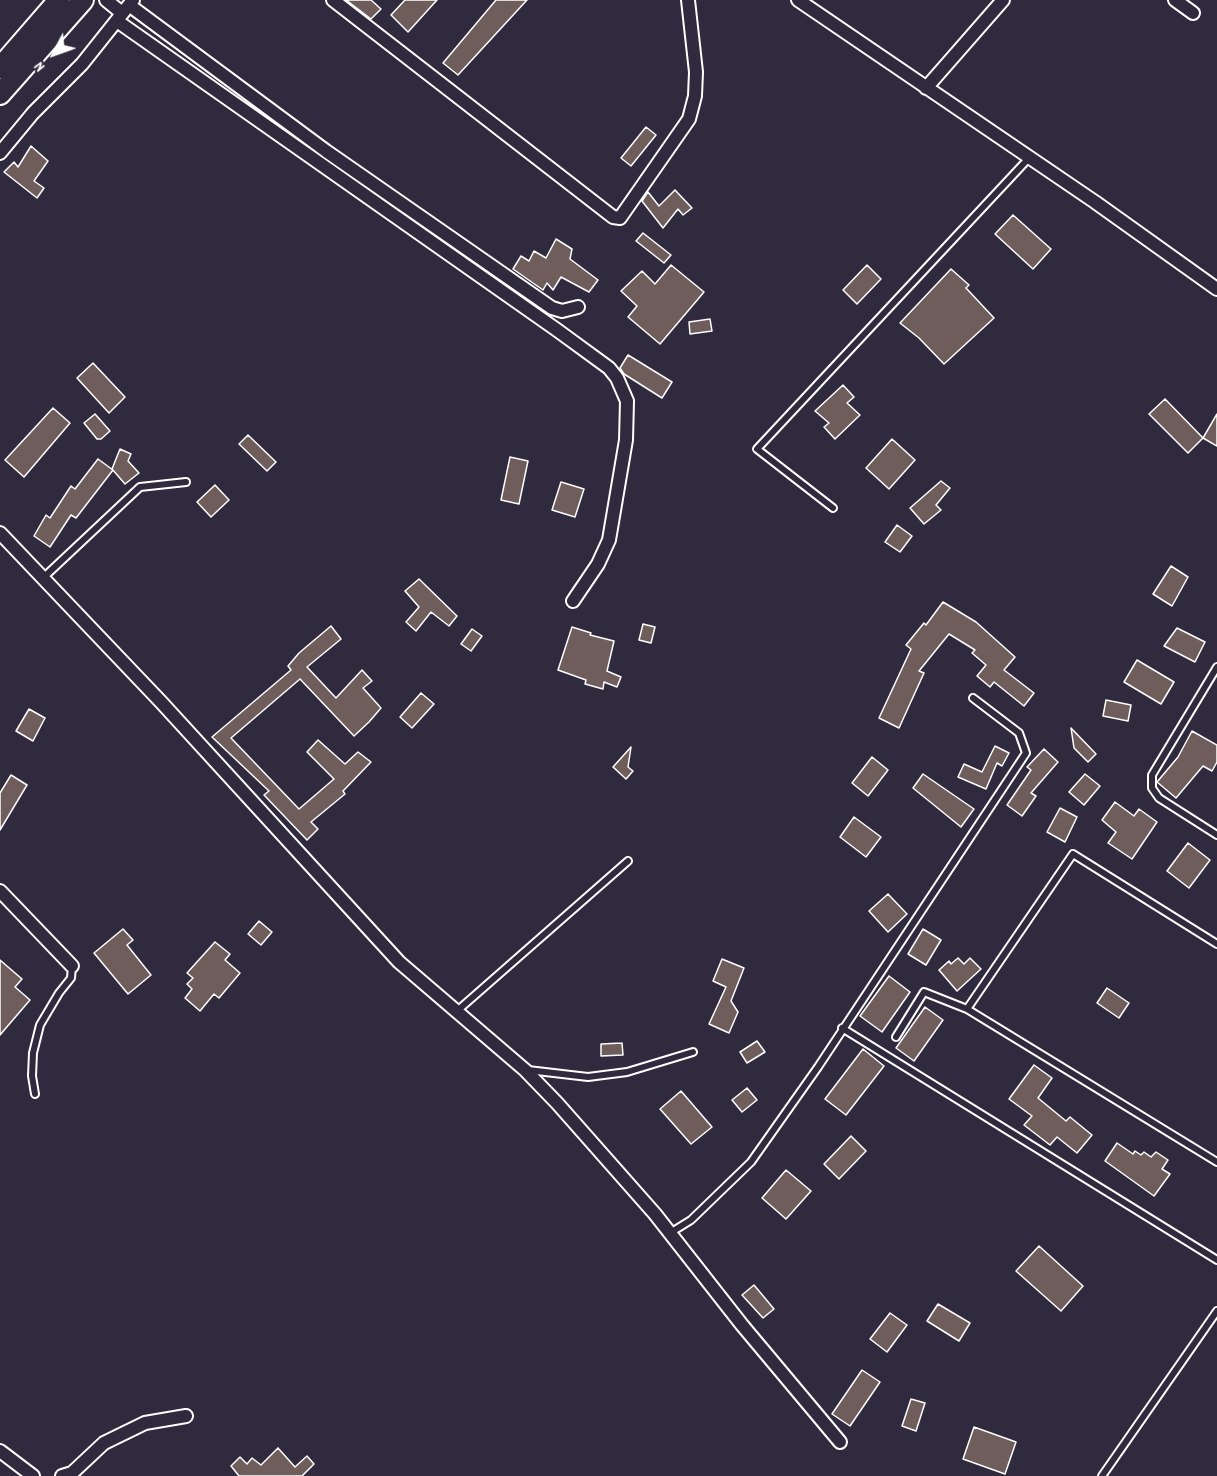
<!DOCTYPE html>
<html>
<head>
<meta charset="utf-8">
<style>
  body { margin:0 }
  #map { position:relative; width:1217px; height:1476px; overflow:hidden; background:#2f2a3d; font-family:Dekko,sans-serif }
  canvas { display:block }
  .north { position:absolute; left:24px; top:24px; width:60px; height:60px; -webkit-text-stroke:4px #2f2a3d; paint-order:stroke; rotate:229deg; font-size:16px; font-weight:700; line-height:24px; text-align:center; color:#fff }
  .north::after { content:''; display:block; margin:auto; width:21px; height:27px; background:#fff; clip-path:polygon(50% 0,100% 100%,50% 72%,0 100%) }
</style>
</head>
<body>
<div id="map">
<canvas width="1217" height="1476"></canvas>
<div class="north">N</div>
</div>
<script>
const context = document.querySelector('canvas').getContext('2d');
context.lineJoin = 'round';
function fillPath(path, color) {
  context.fillStyle = color;
  context.fill(path, 'evenodd');
}
function poly(rows) {
  const path = new Path2D();
  for (const r of rows) {
    path.moveTo(r[0], r[1]);
    for (let i = 2; i < r.length; i += 2) path.lineTo(r[i], r[i + 1]);
  }
  return path;
}
function trace(path, color, width, dash) {
  context.strokeStyle = color;
  context.lineWidth = width;
  context.lineCap = dash ? 'butt' : 'round';
  context.setLineDash(dash || []);
  context.stroke(path);
}
const building = poly([
  [346,0,371,0,381,9,371,19,346,0],
  [405,0,437,0,408,32,391,15,405,0],
  [496,0,527,0,458,75,443,63,496,0],
  [646,127,656,135,631,166,621,158,646,127],
  [31,146,48,161,34,181,44,188,37,198,4,172,14,162,18,167,31,146],
  [675,190,692,208,683,215,678,209,663,228,642,201,648,192,659,206,675,190],
  [1013,215,1051,249,1033,269,995,234,1013,215],
  [643,233,671,255,664,263,636,241,643,233],
  [556,239,572,249,570,259,598,280,589,292,561,277,553,290,547,283,543,290,513,269,521,256,529,261,534,251,546,258,556,239],
  [671,265,704,292,660,344,628,317,637,306,621,291,642,271,655,284,671,265],
  [867,265,881,279,857,304,843,290,867,265],
  [951,269,969,285,966,288,994,318,944,364,919,338,900,323,951,269],
  [710,319,712,331,690,334,689,322,710,319],
  [628,355,672,382,662,398,624,374,620,368,628,355],
  [93,363,125,397,109,413,77,378,93,363],
  [843,385,854,397,847,403,860,415,835,439,824,427,829,423,815,411,843,385],
  [1165,399,1203,438,1188,453,1149,414,1165,399],
  [53,408,70,423,24,477,5,460,53,408],
  [95,414,110,431,101,439,97,439,84,423,95,414],
  [1217,414,1217,446,1203,438,1217,414],
  [248,435,276,462,267,471,239,444,248,435],
  [892,439,915,460,889,489,866,468,892,439],
  [120,449,131,454,128,461,139,473,125,484,112,469,120,449],
  [510,457,528,461,519,504,501,500,510,457],
  [98,459,113,470,76,518,71,515,50,547,34,536,46,515,50,518,71,486,75,489,98,459],
  [941,481,950,488,936,505,941,510,924,524,910,508,941,481],
  [561,482,584,489,575,517,552,510,561,482],
  [215,485,229,500,211,517,197,502,215,485],
  [897,525,912,536,900,552,885,542,897,525],
  [1171,566,1188,577,1172,606,1153,594,1171,566],
  [419,579,457,616,449,626,431,612,416,631,406,622,419,607,405,591,419,579],
  [943,602,976,622,1015,657,1004,670,1034,693,1024,706,994,682,990,687,977,676,986,665,972,653,975,650,949,634,919,671,924,673,899,728,879,718,911,649,906,645,924,623,926,625,943,602],
  [643,624,655,627,651,643,639,640,643,624],
  [331,626,341,639,307,667,336,698,362,670,372,681,363,688,381,708,369,722,354,736,300,679,231,738,299,809,334,779,307,752,318,740,345,764,358,752,371,762,343,791,345,794,311,822,318,829,307,840,264,795,269,791,212,737,291,670,288,666,299,653,331,626],
  [572,627,591,633,590,635,614,641,607,671,621,677,617,687,604,682,603,689,585,684,586,680,558,670,572,627],
  [1177,628,1205,642,1195,662,1164,646,1177,628],
  [472,629,482,636,471,651,461,644,472,629],
  [1137,660,1174,682,1161,704,1124,682,1137,660],
  [421,693,434,704,412,728,400,717,421,693],
  [1106,700,1131,705,1128,721,1103,716,1106,700],
  [29,709,45,718,33,741,16,731,29,709],
  [1071,728,1096,754,1088,762,1074,748,1071,728],
  [1192,731,1217,745,1217,762,1212,771,1203,766,1176,798,1157,782,1178,757,1192,731],
  [995,746,1009,753,1002,766,997,763,986,789,958,777,964,764,982,772,995,746],
  [631,747,628,767,633,771,626,779,613,767,631,747],
  [1044,749,1058,762,1031,793,1036,796,1022,816,1007,805,1031,770,1027,767,1044,749],
  [872,757,888,770,868,796,852,783,872,757],
  [923,774,974,809,961,827,913,788,923,774],
  [1085,774,1100,786,1084,805,1069,792,1085,774],
  [11,775,27,785,0,830,0,793,11,775],
  [1115,802,1134,816,1139,809,1157,822,1132,859,1108,843,1116,832,1102,820,1115,802],
  [1060,808,1077,817,1065,842,1047,832,1060,808],
  [854,817,881,837,866,857,840,837,854,817],
  [1188,843,1210,860,1189,888,1167,871,1188,843],
  [888,894,907,914,888,932,869,911,888,894],
  [259,921,272,932,261,945,248,934,259,921],
  [123,929,133,940,127,945,151,975,128,994,94,953,123,929],
  [923,929,941,940,926,965,908,954,923,929],
  [215,942,230,954,225,960,240,973,219,998,214,994,200,1011,185,998,192,989,187,984,193,978,187,973,215,942],
  [958,958,964,964,970,958,981,969,957,991,939,970,949,961,951,964,958,958],
  [722,959,744,968,731,1001,738,1012,729,1033,709,1024,726,987,713,981,722,959],
  [0,960,22,979,15,987,30,1000,0,1035,0,960],
  [889,976,910,992,882,1032,860,1016,889,976],
  [1107,988,1129,1003,1119,1018,1097,1003,1107,988],
  [925,1007,943,1020,914,1061,896,1048,925,1007],
  [757,1041,765,1052,747,1063,740,1052,757,1041],
  [622,1043,623,1055,601,1056,601,1044,622,1043],
  [863,1049,884,1066,846,1115,825,1099,863,1049],
  [1034,1065,1052,1078,1038,1098,1066,1121,1070,1117,1092,1135,1077,1153,1057,1137,1050,1145,1024,1125,1032,1116,1009,1099,1034,1065],
  [747,1088,757,1100,742,1112,732,1100,747,1088],
  [681,1091,712,1127,691,1144,660,1109,681,1091],
  [851,1136,866,1151,839,1179,824,1164,851,1136],
  [1117,1143,1133,1154,1135,1151,1141,1155,1144,1152,1151,1157,1156,1152,1168,1160,1162,1169,1170,1174,1154,1196,1105,1161,1117,1143],
  [786,1170,811,1191,786,1219,762,1198,786,1170],
  [1039,1246,1083,1286,1061,1311,1016,1271,1039,1246],
  [754,1285,774,1309,763,1318,742,1295,754,1285],
  [938,1304,970,1323,959,1341,927,1321,938,1304],
  [890,1313,907,1325,887,1352,870,1339,890,1313],
  [862,1370,880,1382,850,1426,832,1414,862,1370],
  [911,1399,925,1403,916,1431,902,1426,911,1399],
  [974,1427,1016,1442,1005,1474,963,1459,974,1427],
  [278,1448,295,1467,307,1456,314,1464,302,1476,239,1476,231,1466,240,1457,247,1464,252,1458,261,1465,278,1448]
]);
fillPath(building, '#6e5d5b');
trace(building, '#fff', 1.5);
const service = poly([
  [833,508,757,449,1029,158],
  [43,578,140,487,186,482],
  [1217,667,1152,775,1152,788,1159,798,1217,835],
  [967,1009,1073,854,1217,944],
  [457,1011,628,861],
  [842,1028,1217,1260],
  [896,1037,924,992,967,1009,1217,1162],
  [528,1070,588,1077,627,1072,693,1052],
  [35,1094,32,1076,33,1053,40,1025,59,993,71,978,72,966],
  [670,1233,691,1220,751,1162,818,1067,1026,753,1019,733,973,698],
  [1102,1476,1217,1311]
]);
const minor = poly([
  [106,0,122,13],
  [333,0,613,217,620,218,689,119,695,96,696,72,688,0],
  [798,0,1095,202,1217,289],
  [1175,0,1193,13],
  [129,5,326,151,552,308,562,311,578,307],
  [117,21,557,330,609,368,617,378,627,401,626,440,609,540,598,564,573,601],
  [926,88,1003,0],
  [0,153,33,113,82,64,133,0],
  [0,533,161,702,399,962,525,1070,557,1103,655,1214,742,1325,840,1442],
  [0,891,72,966],
  [0,1451,33,1476],
  [62,1476,72,1473,104,1443,145,1423,186,1416]
]);
const trunk = poly([
  [0,68,59,0],
  [0,94,83,0]
]);
trace(service, '#fff', 10);
trace(minor, '#fff', 16);
trace(trunk, '#fff', 24);
trace(service, '#2f2a3d', 6);
trace(minor, '#2f2a3d', 12);
trace(trunk, '#2f2a3d', 20);
</script>
</body>
</html>
